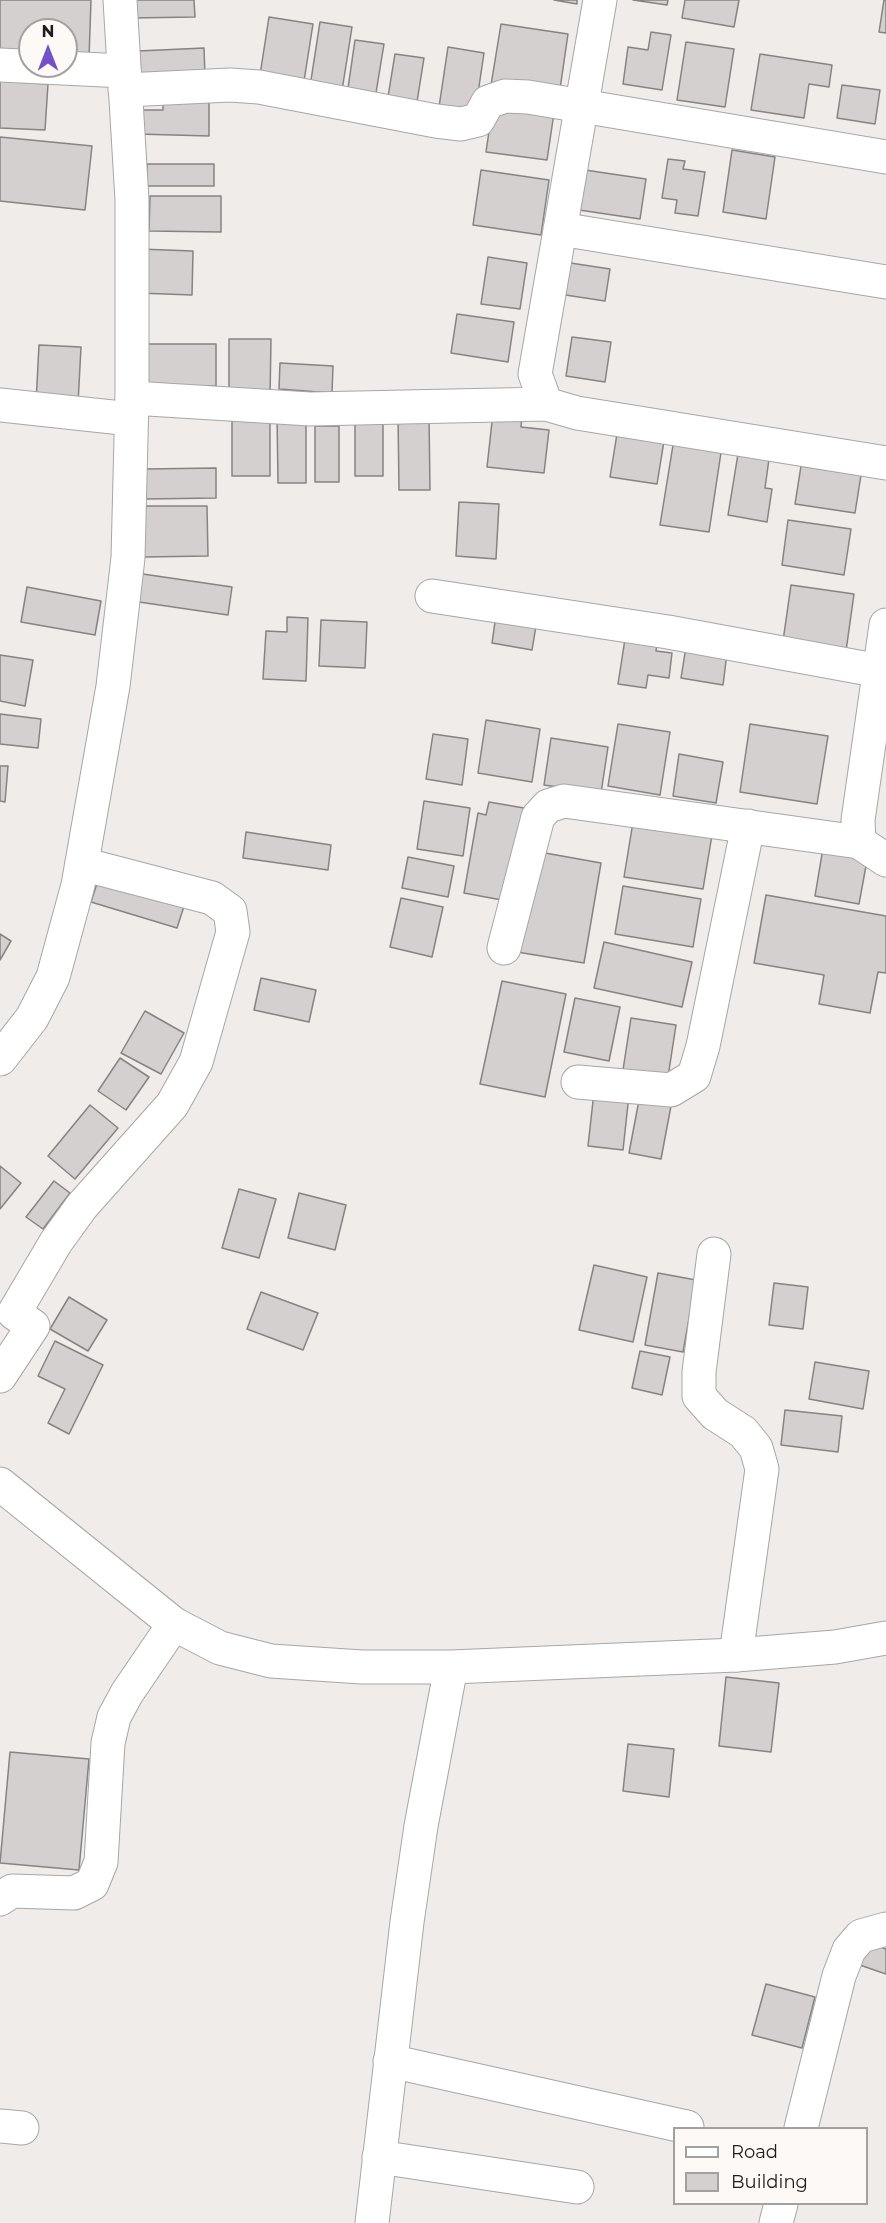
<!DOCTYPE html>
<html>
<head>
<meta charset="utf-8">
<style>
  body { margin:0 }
  #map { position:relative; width:886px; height:2223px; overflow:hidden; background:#efece9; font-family:Montserrat,sans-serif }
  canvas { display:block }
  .legend { position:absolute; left:673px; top:2127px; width:195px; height:78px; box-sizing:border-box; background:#fcf9f6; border:2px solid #a3a19f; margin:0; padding:8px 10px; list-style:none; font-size:18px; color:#1e1d1c }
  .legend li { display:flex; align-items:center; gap:12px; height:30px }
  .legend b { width:30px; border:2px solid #a3a19f }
  .north { position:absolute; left:18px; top:18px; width:60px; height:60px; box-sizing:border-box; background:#fcf9f6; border:2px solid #a3a19f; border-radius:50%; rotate:0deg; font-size:16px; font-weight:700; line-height:24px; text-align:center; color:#1e1d1c }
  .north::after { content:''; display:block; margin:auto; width:21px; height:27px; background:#7450ca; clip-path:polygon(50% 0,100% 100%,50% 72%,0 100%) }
</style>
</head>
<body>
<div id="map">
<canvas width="886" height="2223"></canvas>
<ul class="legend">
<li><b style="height:8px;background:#fff"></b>Road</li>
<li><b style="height:16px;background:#d4d0cf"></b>Building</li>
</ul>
<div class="north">N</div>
</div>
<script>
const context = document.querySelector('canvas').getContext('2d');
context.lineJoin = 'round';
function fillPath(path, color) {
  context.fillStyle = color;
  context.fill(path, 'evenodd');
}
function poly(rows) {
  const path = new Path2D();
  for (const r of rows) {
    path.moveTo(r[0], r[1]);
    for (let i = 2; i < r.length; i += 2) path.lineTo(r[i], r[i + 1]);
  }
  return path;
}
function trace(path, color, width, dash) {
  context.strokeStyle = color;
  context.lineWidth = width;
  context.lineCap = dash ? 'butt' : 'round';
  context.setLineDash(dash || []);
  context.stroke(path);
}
const building = poly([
  [0,0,91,0,89,58,66,57,66,30,30,30,30,55,0,54,0,0],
  [130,0,194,0,195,17,131,18,130,0],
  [554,0,577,0,577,4,554,0],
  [633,0,668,0,667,5,633,0],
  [685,0,739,0,734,27,682,18,685,0],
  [884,0,886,0,886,33,879,32,884,0],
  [269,17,313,24,304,81,260,75,269,17],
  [320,22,352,27,341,97,309,93,320,22],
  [501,24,568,34,559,96,491,85,501,24],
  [651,32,671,35,662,90,623,84,628,47,648,50,651,32],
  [355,40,384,44,375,99,347,95,355,40],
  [686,42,734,49,725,107,677,100,686,42],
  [448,47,484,53,475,113,439,107,448,47],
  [204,48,205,77,140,80,138,51,204,48],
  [395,54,424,58,416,108,387,103,395,54],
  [760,54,832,65,829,87,809,84,804,118,751,110,760,54],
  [0,81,48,84,45,130,0,128,0,81],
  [842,85,880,90,875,124,837,118,842,85],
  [163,96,209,97,209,136,137,134,138,110,163,110,163,96],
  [493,104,554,113,547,160,486,152,493,104],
  [0,137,92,146,85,210,0,201,0,137],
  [732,150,775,157,766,219,723,212,732,150],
  [668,159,685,161,683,169,705,172,698,216,675,213,677,200,662,198,668,159],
  [147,164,214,164,214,186,147,186,147,164],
  [481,170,549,180,541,235,473,225,481,170],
  [585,170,646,179,640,219,579,210,585,170],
  [150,196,221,196,221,232,149,231,150,196],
  [140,249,193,251,192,295,138,293,140,249],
  [488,257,527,263,520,309,481,304,488,257],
  [564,262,610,269,605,301,559,294,564,262],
  [457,314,514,322,508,362,451,353,457,314],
  [572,337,611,342,605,382,566,376,572,337],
  [229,339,271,339,270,398,229,398,229,339],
  [138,344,216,344,216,386,138,386,138,344],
  [39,345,81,347,78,404,36,403,39,345],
  [280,363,333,366,332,393,279,389,280,363],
  [493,413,522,416,521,427,549,430,544,473,487,467,493,413],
  [270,414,270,476,232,476,232,415,270,414],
  [306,414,306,483,278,483,277,415,306,414],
  [398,415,429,415,430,490,399,490,398,415],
  [355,416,383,416,383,476,355,476,355,416],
  [315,426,339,426,339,482,315,482,315,426],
  [617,434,664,441,657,484,610,477,617,434],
  [674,439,722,446,709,532,660,525,674,439],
  [738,454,769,459,765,488,772,489,767,522,728,515,738,454],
  [801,466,861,475,855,513,795,504,801,466],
  [216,468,216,498,145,499,145,469,216,468],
  [459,502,499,504,496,559,456,556,459,502],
  [144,506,207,506,208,556,144,557,144,506],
  [788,520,851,529,844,575,782,565,788,520],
  [136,573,232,587,228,615,132,601,136,573],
  [791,585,854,594,846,651,783,641,791,585],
  [27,587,101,601,95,635,21,622,27,587],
  [497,608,538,614,532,650,492,643,497,608],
  [287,617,308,618,306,681,263,679,266,631,287,632,287,617],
  [321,620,367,622,365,668,319,666,321,620],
  [625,639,657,644,656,651,672,653,669,678,648,675,646,688,618,684,625,639],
  [686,647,727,653,723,685,681,678,686,647],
  [0,655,33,660,25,706,0,701,0,655],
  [0,714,41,719,38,748,0,744,0,714],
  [486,720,540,729,532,782,478,773,486,720],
  [618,724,670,732,660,795,608,786,618,724],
  [750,724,828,736,817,804,740,792,750,724],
  [433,734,468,739,462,785,426,779,433,734],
  [551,738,608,747,601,793,544,785,551,738],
  [679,754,723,762,716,803,673,796,679,754],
  [0,766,8,766,5,802,0,801,0,766],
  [424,801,470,808,463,856,417,849,424,801],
  [489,802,524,808,507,901,464,893,478,813,486,815,489,802],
  [633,822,712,835,703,889,624,877,633,822],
  [246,832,331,845,328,870,243,858,246,832],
  [823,848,868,855,859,904,815,896,823,848],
  [534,851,601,863,584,963,517,952,534,851],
  [408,857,454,866,448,897,402,888,408,857],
  [100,874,186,900,177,928,91,902,100,874],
  [623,886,701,899,693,947,615,934,623,886],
  [766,895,886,916,886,973,878,972,870,1013,819,1004,824,975,754,963,766,895],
  [401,898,443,907,432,957,390,947,401,898],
  [0,934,11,941,0,960,0,934],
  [604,942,692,962,682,1007,594,988,604,942],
  [261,978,316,990,309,1022,254,1010,261,978],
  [502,981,566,994,545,1097,480,1084,502,981],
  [575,998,620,1007,609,1061,564,1052,575,998],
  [145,1011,184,1033,161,1074,121,1053,145,1011],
  [631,1018,676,1025,668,1077,623,1070,631,1018],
  [120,1058,149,1077,126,1110,98,1091,120,1058],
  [594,1092,629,1095,623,1150,588,1146,594,1092],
  [639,1100,671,1106,661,1159,629,1153,639,1100],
  [90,1105,118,1128,75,1179,48,1156,90,1105],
  [0,1166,21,1183,0,1209,0,1166],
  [54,1181,70,1193,43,1229,26,1217,54,1181],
  [239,1189,276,1199,259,1258,222,1248,239,1189],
  [299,1193,346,1205,335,1250,288,1238,299,1193],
  [594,1265,647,1277,633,1342,579,1330,594,1265],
  [658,1273,696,1280,683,1352,645,1345,658,1273],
  [774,1283,808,1287,803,1329,769,1325,774,1283],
  [261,1292,318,1313,303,1350,247,1329,261,1292],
  [69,1297,107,1320,88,1351,50,1329,69,1297],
  [55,1341,103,1365,69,1434,48,1423,65,1389,38,1376,55,1341],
  [640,1351,670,1357,662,1395,632,1388,640,1351],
  [815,1362,869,1371,863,1409,809,1399,815,1362],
  [785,1410,842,1416,838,1452,781,1445,785,1410],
  [726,1677,779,1683,771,1752,719,1746,726,1677],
  [628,1744,674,1749,669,1797,623,1791,628,1744],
  [10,1752,89,1759,79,1870,0,1863,10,1752],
  [861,1940,886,1949,886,1974,854,1963,861,1940],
  [766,1984,815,1997,802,2048,752,2035,766,1984]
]);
fillPath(building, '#d4d0cf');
trace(building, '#868382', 1.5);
const minor = poly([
  [600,0,535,374,546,404,577,413,886,463],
  [0,65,124,71],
  [125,90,230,85,259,87,436,121,461,124,478,120,488,102,505,96,528,97,886,157],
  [560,229,886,282],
  [132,398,310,409,546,404],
  [0,405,131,419],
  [432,596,668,632,880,671],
  [886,625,858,820,859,842,886,860],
  [504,948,538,817,548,806,564,801,859,842],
  [578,1082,671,1090,694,1076,703,1046,748,826],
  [714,1254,699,1372,699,1396,715,1414,743,1432,756,1448,762,1469,736,1655],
  [0,1376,33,1326,14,1313,56,1242,82,1206,172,1105,196,1062,233,932,230,911,212,898,82,864],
  [0,1899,12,1891,74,1893,92,1884,101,1862,108,1743,114,1717,127,1693,174,1624],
  [390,2061,687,2127],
  [0,2126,22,2128],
  [801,2128,839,1976,849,1950,861,1936,886,1929],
  [379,2157,577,2187],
  [776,2223,781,2204]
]);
const tertiary = poly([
  [0,1059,32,1018,53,977,78,885,113,686,128,558,132,398,132,200,120,0],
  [0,1484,174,1624,220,1648,271,1661,362,1667,451,1667,736,1655,835,1647,886,1638],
  [372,2223,407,1922,421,1826,451,1667]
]);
trace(minor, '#a9a6a4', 35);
trace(tertiary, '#a9a6a4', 35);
trace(minor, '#fff', 33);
trace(tertiary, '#fff', 33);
</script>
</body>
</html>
